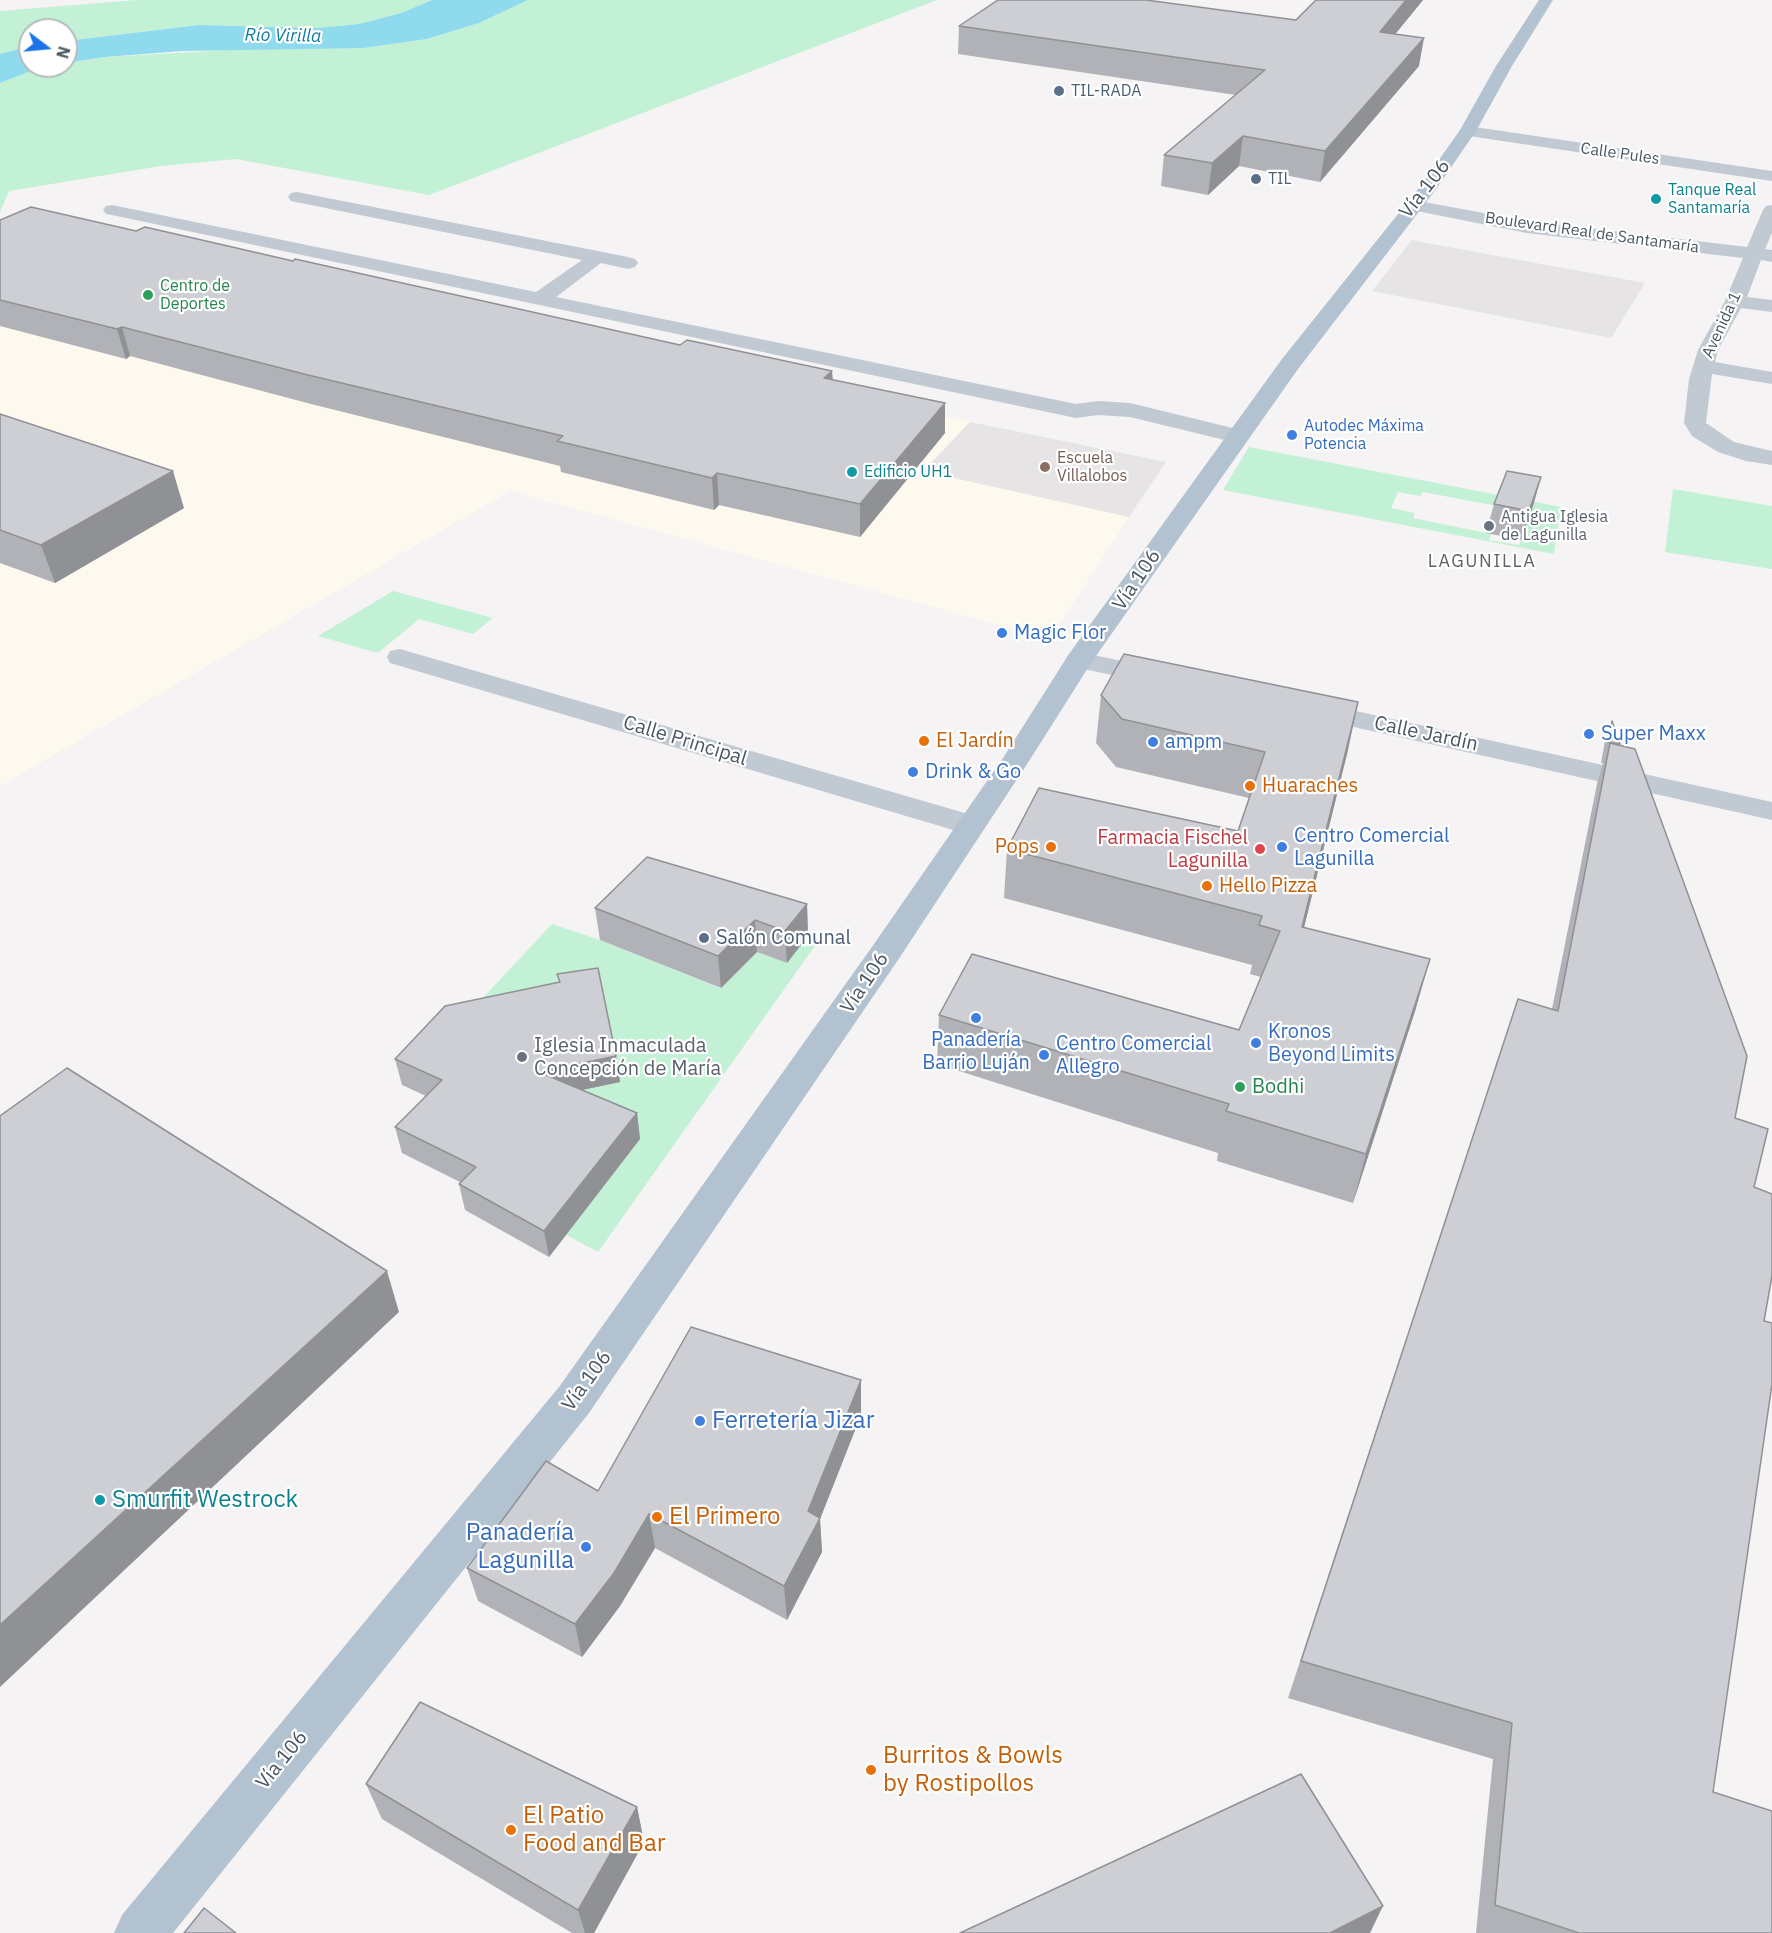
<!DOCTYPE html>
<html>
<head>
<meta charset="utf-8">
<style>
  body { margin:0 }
  #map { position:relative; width:1772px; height:1933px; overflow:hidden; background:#f5f3f3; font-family:"IBM Plex Sans",sans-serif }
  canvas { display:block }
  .north { position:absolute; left:18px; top:18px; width:60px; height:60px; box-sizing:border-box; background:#fff; border:2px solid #b7bbc0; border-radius:50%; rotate:106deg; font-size:16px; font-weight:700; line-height:24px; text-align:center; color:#4a5661 }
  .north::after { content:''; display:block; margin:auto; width:21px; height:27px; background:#1a73e8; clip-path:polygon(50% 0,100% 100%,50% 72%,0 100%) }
</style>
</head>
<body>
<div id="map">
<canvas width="1772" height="1933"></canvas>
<div class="north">N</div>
</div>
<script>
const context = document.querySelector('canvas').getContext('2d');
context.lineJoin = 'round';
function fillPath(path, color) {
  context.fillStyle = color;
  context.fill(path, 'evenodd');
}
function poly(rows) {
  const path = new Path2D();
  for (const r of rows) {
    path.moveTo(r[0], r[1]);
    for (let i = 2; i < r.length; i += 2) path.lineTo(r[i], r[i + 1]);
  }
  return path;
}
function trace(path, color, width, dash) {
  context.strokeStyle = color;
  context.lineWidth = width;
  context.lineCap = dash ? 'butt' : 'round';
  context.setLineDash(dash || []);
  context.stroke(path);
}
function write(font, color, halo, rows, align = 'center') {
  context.font = font + ' "IBM Plex Sans",sans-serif';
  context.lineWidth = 4.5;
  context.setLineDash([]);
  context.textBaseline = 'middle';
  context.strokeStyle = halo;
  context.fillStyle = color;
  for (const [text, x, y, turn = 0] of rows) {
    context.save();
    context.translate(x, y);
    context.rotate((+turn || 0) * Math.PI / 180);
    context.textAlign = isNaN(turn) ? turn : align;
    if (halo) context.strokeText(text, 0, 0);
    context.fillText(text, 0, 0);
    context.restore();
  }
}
fillPath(poly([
  [0,233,313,280,970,422,924,471,1129,517,1050,639,510,491,0,786]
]), '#fdf9ef');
fillPath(poly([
  [1412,240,1432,244,1645,283,1611,338,1372,291],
  [970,422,1166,462,1129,517,923,471]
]), '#e6e4e5');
fillPath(poly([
  [137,0,432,0,401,13,359,24,319,28,199,25,66,41,66,30,30,30,30,46,0,54,0,11],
  [528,0,937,0,429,195,236,159,161,166,9,191,0,212,0,83,44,66,66,66,66,63,105,57,264,48,364,48,427,39,479,23],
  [1249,447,1561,507,1554,554,1223,490],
  [1398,492,1421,496,1423,492,1497,506,1533,506,1519,545,1489,540,1491,534,1413,518,1415,513,1391,508],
  [1673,489,1772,506,1772,569,1665,552],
  [393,591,493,618,473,634,419,619,378,653,318,636],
  [552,924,600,940,720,988,757,952,787,963,808,936,819,940,598,1252,566,1235,640,1139,451,1032]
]), '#c3f1d5');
fillPath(poly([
  [432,0,528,0,479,23,427,39,364,48,182,51,105,57,66,63,66,41,199,25,318,28,359,24,401,13],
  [30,46,30,66,44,66,0,83,0,54]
]), '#90daee');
fillPath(poly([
  [1468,126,1772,171,1772,181,1462,135,1460,131,1462,127,1468,126],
  [297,192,628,257,635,259,638,263,635,267,628,269,601,263,556,297,1076,404,1098,401,1130,403,1245,431,1248,436,1245,441,1237,443,1130,417,1098,415,1076,418,112,215,106,214,103,210,106,206,112,205,536,292,582,260,291,201,288,197,291,193,297,192],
  [1413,200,1527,221,1747,247,1763,210,1766,206,1772,205,1772,233,1765,249,1772,250,1772,262,1761,260,1747,297,1772,300,1772,312,1741,308,1718,350,1715,362,1772,372,1772,384,1712,374,1706,423,1734,442,1772,451,1772,465,1746,461,1718,452,1692,436,1684,423,1689,379,1698,350,1725,301,1743,258,1527,233,1407,209,1404,205,1407,201,1413,200],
  [400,649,982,818,986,825,982,832,971,834,960,832,390,663,387,657,390,651,400,649],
  [1079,652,1170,671,1174,677,1170,683,1160,685,1069,666,1065,660,1069,654,1079,652],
  [1310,701,1772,802,1772,820,1300,715,1296,709,1300,703,1310,701]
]), '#c1cad2');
fillPath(poly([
  [1539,0,1553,0,1512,66,1476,131,1434,192,1298,369,1091,663,1031,758,898,960,589,1413,173,1933,114,1933,122,1915,559,1387,874,944,1003,758,1069,654,1282,359,1422,184,1460,130,1496,66,1539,0]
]), '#b3c2d1');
fillPath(poly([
  [1316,0,1423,0,1395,34,1419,66,1320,182,1239,166,1208,195,1161,186,1164,155,1236,95,958,54,959,26,1296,20],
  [0,220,136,231,293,261,680,345,832,371,833,380,945,433,860,537,719,505,714,510,561,472,560,466,311,404,130,356,126,359,0,326],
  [0,414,184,508,55,583,0,563],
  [1541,477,1533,506,1521,540,1486,533,1494,504],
  [1101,695,1348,750,1304,927,1416,1008,1353,1203,1217,1161,1218,1153,937,1064,939,1015,1239,1030,1261,977,1250,974,1252,965,1004,898,1007,849,1238,831,1249,798,1116,767,1096,743],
  [1612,721,1620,744,1735,1118,1754,1187,1764,1321,1713,1792,1772,1933,1476,1933,1493,1759,1288,1698,1518,999,1552,1009,1597,784,1603,763,1601,763,1605,741],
  [807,904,808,936,787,963,757,952,721,988,600,940,595,908],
  [557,974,616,1056,620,1082,581,1090,637,1113,640,1139,549,1257,465,1210,459,1184,460,1182,402,1153,395,1127,426,1096,402,1085,395,1059,559,982],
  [861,1380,861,1415,820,1519,822,1552,787,1620,655,1548,620,1606,582,1657,478,1601,467,1568,598,1491],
  [366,1784,637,1807,644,1842,594,1933,572,1933,382,1819]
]), '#b0b2b7');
fillPath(poly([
  [1406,0,1423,0,1375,59,1380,32],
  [1424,38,1419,66,1320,182,1325,151],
  [1243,136,1239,166,1208,195,1212,163],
  [122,327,130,356,126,359,117,329],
  [832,371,833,401,824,378],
  [945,403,945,433,860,537,860,504],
  [173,471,184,508,55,583,41,545],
  [717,473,719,505,714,510,712,478],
  [1541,477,1533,506,1521,540,1529,511],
  [1358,702,1348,750,1292,976,1302,927],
  [807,904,808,936,787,963,785,931],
  [755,920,757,952,721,988,718,956],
  [1430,959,1416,1008,1353,1203,1366,1154],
  [616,1056,620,1082,544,1098,539,1072],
  [637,1113,640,1139,549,1257,544,1231],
  [387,1271,399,1312,0,1687,0,1625],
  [861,1380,861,1415,820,1519,822,1552,787,1620,784,1586,808,1511],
  [649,1514,655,1548,620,1606,582,1657,575,1624],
  [637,1807,644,1842,594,1933,585,1933,578,1910],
  [1383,1906,1370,1933,1330,1933]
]), '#909195');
const building = poly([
  [998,0,1146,0,1296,20,1316,0,1406,0,1380,32,1424,38,1325,151,1243,136,1212,163,1164,155,1265,70,959,26,998,0],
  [31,207,136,231,145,227,293,261,295,259,680,345,687,340,832,371,824,378,945,403,860,504,717,473,712,478,557,441,563,436,304,374,122,327,117,329,0,300,0,220,31,207],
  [0,414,173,471,41,545,0,530,0,414],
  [1507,471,1541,477,1529,511,1494,504,1507,471],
  [1124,654,1358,702,1302,927,1430,959,1366,1154,1226,1111,1229,1104,939,1015,972,954,1239,1030,1280,931,1259,925,1262,916,1007,849,1039,788,1238,831,1265,752,1122,719,1101,695,1124,654],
  [1612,721,1620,744,1608,742,1612,721],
  [1610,743,1635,749,1747,1056,1735,1118,1768,1129,1754,1187,1772,1194,1772,1276,1764,1321,1772,1323,1772,1384,1713,1792,1772,1811,1772,1933,1579,1933,1495,1905,1512,1723,1301,1661,1518,999,1558,1011,1610,743],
  [647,857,807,904,785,931,755,920,718,956,595,908,647,857],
  [598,968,616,1056,539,1072,637,1113,544,1231,459,1184,476,1167,395,1127,442,1080,395,1059,445,1006,560,982,557,974,598,968],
  [67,1068,387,1271,0,1625,0,1116,67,1068],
  [691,1327,861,1380,808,1511,820,1518,784,1586,649,1514,614,1573,575,1624,467,1568,546,1461,598,1491,691,1327],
  [420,1702,637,1807,578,1910,366,1784,420,1702],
  [1301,1774,1383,1906,1330,1933,960,1933,1301,1774],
  [204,1908,236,1933,184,1933,204,1908]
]);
fillPath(building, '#cdcfd5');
trace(building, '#909195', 1.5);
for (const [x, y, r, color] of [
  [1059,91,6,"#5c6f8a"],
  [1256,179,6,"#5c6f8a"],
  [1656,199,6,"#0f9aa8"],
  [148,295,6,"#2e9e5b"],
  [1292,435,6,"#3f7fe0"],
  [1045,467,6,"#8d6e63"],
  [852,472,6,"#0f9aa8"],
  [1489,526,6,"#6b7280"],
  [1002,633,6,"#3f7fe0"],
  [1589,734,6,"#3f7fe0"],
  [924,741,6,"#e8710a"],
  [1153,742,6,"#3f7fe0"],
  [913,772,6,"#3f7fe0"],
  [1250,786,6,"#e8710a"],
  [1051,847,6,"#e8710a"],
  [1282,847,6,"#3f7fe0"],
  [1260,849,6,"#e0444e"],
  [1207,886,6,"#e8710a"],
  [704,938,6,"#5c6f8a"],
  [976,1018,6,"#3f7fe0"],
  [1256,1043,6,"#3f7fe0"],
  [1044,1055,6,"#3f7fe0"],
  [522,1057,6,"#6b7280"],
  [1240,1087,6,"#2e9e5b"],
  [700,1421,6,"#3f7fe0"],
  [100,1500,6,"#0f9aa8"],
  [657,1517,6,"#e8710a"],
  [586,1547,6,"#3f7fe0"],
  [871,1770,6,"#e8710a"],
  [511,1830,6,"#e8710a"]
]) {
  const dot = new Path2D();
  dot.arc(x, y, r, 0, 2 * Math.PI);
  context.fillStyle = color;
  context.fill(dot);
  trace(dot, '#fff', 2);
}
write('16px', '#4e5e75', '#fff', [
  ["TIL-RADA",1071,91],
  ["TIL",1268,179]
], 'left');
write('16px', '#4a5661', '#fff', [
  ["Calle Pules",1620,154,8],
  ["Boulevard Real de Santamaría",1592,233,8],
  ["Avenida 1",1722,325,-65]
]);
write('16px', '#0d838f', '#fff', [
  ["Tanque Real",1668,190],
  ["Santamaría",1668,208],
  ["Edificio UH1",864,472]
], 'left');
write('16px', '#27864d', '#fff', [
  ["Centro de",160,286],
  ["Deportes",160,304]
], 'left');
write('16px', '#366cbe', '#fff', [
  ["Autodec Máxima",1304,426],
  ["Potencia",1304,444]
], 'left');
write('16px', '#785e54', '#fff', [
  ["Escuela",1057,458],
  ["Villalobos",1057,476]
], 'left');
write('16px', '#5b616d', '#fff', [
  ["Antigua Iglesia",1501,517],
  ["de Lagunilla",1501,535]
], 'left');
write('italic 18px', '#0c7c9b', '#fff', [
  ["Río Virilla",283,36,1]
]);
context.letterSpacing = '1.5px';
write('18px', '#5f6368', '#fff', [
  ["LAGUNILLA",1482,562]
]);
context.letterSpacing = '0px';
write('20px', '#4a5661', '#fff', [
  ["Vía 106",1425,189,-52],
  ["Vía 106",1137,580,-56],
  ["Calle Jardín",1426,734,12],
  ["Calle Principal",685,741,17],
  ["Vía 106",865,983,-56],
  ["Vía 106",587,1381,-54],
  ["Vía 106",282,1760,-51]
]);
write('20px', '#366cbe', '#fff', [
  ["Magic Flor",1014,633],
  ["Super Maxx",1601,734],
  ["ampm",1165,742],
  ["Drink & Go",925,772],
  ["Centro Comercial",1294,836],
  ["Lagunilla",1294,859],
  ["Kronos",1268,1032],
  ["Beyond Limits",1268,1055],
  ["Panadería",976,1040,"center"],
  ["Barrio Luján",976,1063,"center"],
  ["Centro Comercial",1056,1044],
  ["Allegro",1056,1067]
], 'left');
write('20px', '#c56008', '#fff', [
  ["El Jardín",936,741],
  ["Huaraches",1262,786],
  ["Pops",1039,847,"right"],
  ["Hello Pizza",1219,886]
], 'left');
write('20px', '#be3a42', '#fff', [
  ["Farmacia Fischel",1248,838],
  ["Lagunilla",1248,861]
], 'right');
write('20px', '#4e5e75', '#fff', [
  ["Salón Comunal",716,938]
], 'left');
write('20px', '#5b616d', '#fff', [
  ["Iglesia Inmaculada",534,1046],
  ["Concepción de María",534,1069]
], 'left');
write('20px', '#27864d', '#fff', [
  ["Bodhi",1252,1087]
], 'left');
write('24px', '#366cbe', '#fff', [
  ["Ferretería Jizar",712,1421],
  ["Panadería",574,1533,"right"],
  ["Lagunilla",574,1561,"right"]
], 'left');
write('24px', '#0d838f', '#fff', [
  ["Smurfit Westrock",112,1500]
], 'left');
write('24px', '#c56008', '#fff', [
  ["El Primero",669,1517],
  ["Burritos & Bowls",883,1756],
  ["by Rostipollos",883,1784],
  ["El Patio",523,1816],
  ["Food and Bar",523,1844]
], 'left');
</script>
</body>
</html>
